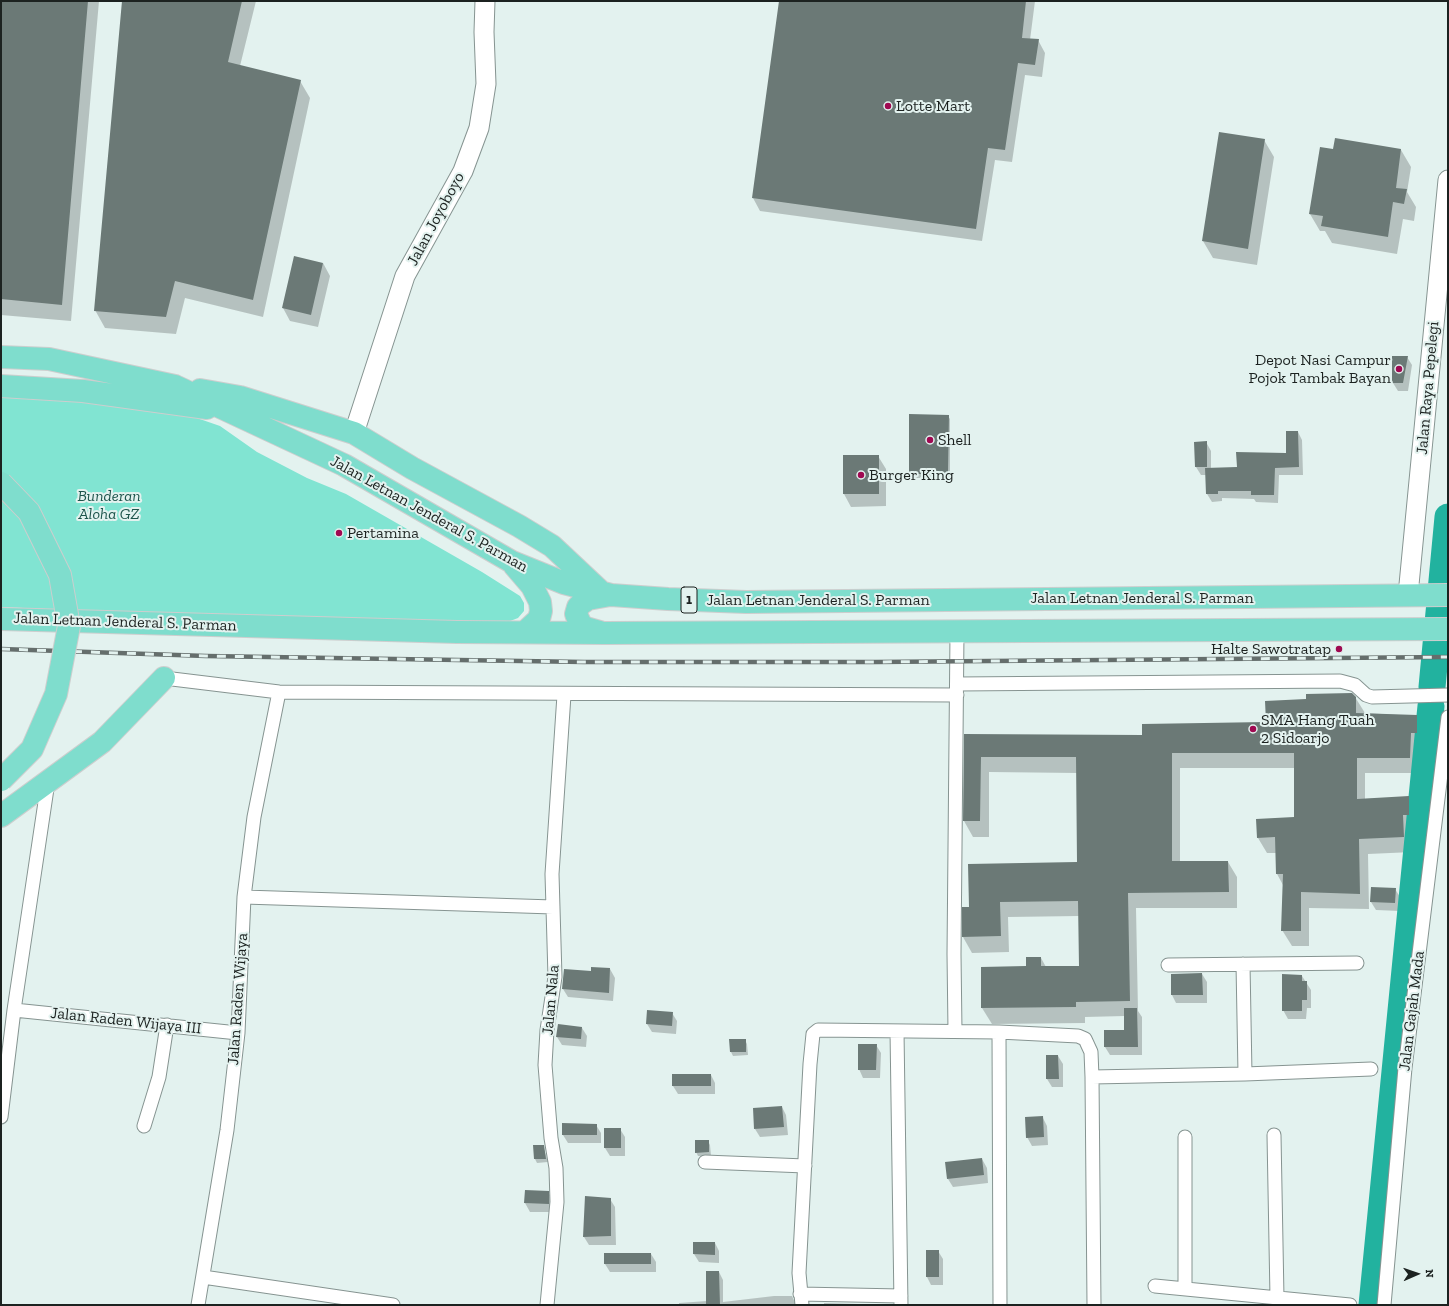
<!DOCTYPE html>
<html>
<head>
<meta charset="utf-8">
<style>
  body { margin:0 }
  #map { position:relative; width:1449px; height:1306px; overflow:hidden; background:#e3f2ef; font-family:"Zilla Slab",serif }
  canvas { display:block }
  .frame { position:absolute; inset:0; border:2px solid #1c2220; pointer-events:none }
  .north { position:absolute; left:1397px; top:1254px; width:40px; height:40px; -webkit-text-stroke:3px #e3f2ef; paint-order:stroke; rotate:88deg; font-size:11px; font-weight:700; line-height:16px; text-align:center; color:#1c2220 }
  .north::after { content:''; display:block; margin:auto; width:14px; height:18px; background:#1c2220; clip-path:polygon(50% 0,100% 100%,50% 72%,0 100%) }
</style>
</head>
<body>
<div id="map">
<canvas width="1449" height="1306"></canvas>
<div class="frame"></div>
<div class="north">N</div>
</div>
<script>
const context = document.querySelector('canvas').getContext('2d');
context.lineJoin = 'round';
function fillPath(path, color) {
  context.fillStyle = color;
  context.fill(path, 'evenodd');
}
function poly(rows) {
  const path = new Path2D();
  for (const r of rows) {
    path.moveTo(r[0], r[1]);
    for (let i = 2; i < r.length; i += 2) path.lineTo(r[i], r[i + 1]);
  }
  return path;
}
function trace(path, color, width, dash) {
  context.strokeStyle = color;
  context.lineWidth = width;
  context.lineCap = dash ? 'butt' : 'round';
  context.setLineDash(dash || []);
  context.stroke(path);
}
function write(font, color, halo, rows, align = 'center') {
  context.font = font + ' "Zilla Slab",serif';
  context.lineWidth = 4;
  context.setLineDash([]);
  context.textBaseline = 'middle';
  context.strokeStyle = halo;
  context.fillStyle = color;
  for (const [text, x, y, turn = 0] of rows) {
    context.save();
    context.translate(x, y);
    context.rotate((+turn || 0) * Math.PI / 180);
    context.textAlign = isNaN(turn) ? turn : align;
    if (halo) context.strokeText(text, 0, 0);
    context.fillText(text, 0, 0);
    context.restore();
  }
}
fillPath(poly([
  [1,392,165,407,220,426,257,452,307,478,346,494,482,572,520,596,524,603,524,611,518,618,505,623,246,618,1,607]
]), '#81e4d2');
fillPath(poly([
  [1,1,99,1,71,321,1,315],
  [123,1,256,1,240,66,300,81,310,98,263,317,185,298,176,334,105,328,95,310],
  [780,1,1035,1,1030,40,1038,40,1045,53,1042,77,1025,75,1012,162,995,160,982,241,760,211,753,198],
  [1264,140,1274,157,1257,265,1213,258,1203,241],
  [1334,150,1401,150,1411,167,1407,192,1416,207,1414,221,1403,219,1397,254,1332,243,1325,231,1320,231,1310,214],
  [323,263,330,276,318,327,290,321,283,308],
  [1393,357,1407,357,1412,365,1408,391,1398,391,1393,383],
  [948,416,950,419,950,478,912,478,910,474],
  [1298,432,1302,440,1303,475,1279,475,1278,503,1256,502,1254,499,1222,498,1222,501,1212,502,1207,494,1207,475,1201,475,1196,467,1206,442,1211,451,1211,469,1238,468,1287,454],
  [878,456,886,469,886,506,851,507,844,494],
  [1355,697,1365,713,1416,716,1425,732,1425,748,1419,748,1419,773,1365,773,1365,799,1408,797,1417,813,1417,830,1412,830,1413,852,1368,854,1369,909,1309,908,1309,946,1292,946,1282,930,1283,885,1277,874,1277,853,1267,853,1258,838,1295,818,1295,768,1180,768,1180,862,1228,862,1237,877,1237,908,1136,908,1138,1011,1142,1017,1142,1055,1110,1055,1105,1047,1125,1031,1125,1016,1085,1017,1085,1023,992,1024,982,1008,982,968,1027,967,1041,958,1046,967,1080,967,1079,916,1008,917,1009,952,972,953,963,937,963,908,970,908,1078,863,1077,773,989,772,989,837,973,837,964,821,965,735,1143,736,1267,723],
  [1395,889,1400,897,1400,911,1376,910,1371,902],
  [610,969,615,978,613,1001,568,997,563,989],
  [1202,974,1207,982,1207,1003,1176,1003,1172,995],
  [1302,976,1311,990,1311,1008,1307,1008,1306,1019,1288,1019,1283,1010],
  [672,1013,677,1021,676,1034,652,1032,647,1024],
  [582,1028,587,1036,586,1047,562,1045,557,1037],
  [745,1040,747,1044,748,1055,733,1056,731,1052],
  [876,1045,881,1053,880,1078,863,1078,859,1069],
  [1058,1056,1063,1064,1063,1087,1052,1087,1047,1079],
  [711,1075,715,1083,715,1094,678,1094,673,1086],
  [782,1107,786,1115,788,1135,760,1137,755,1129],
  [1043,1118,1047,1126,1048,1145,1032,1146,1027,1137],
  [596,1125,601,1133,601,1143,568,1143,563,1135],
  [620,1129,625,1137,625,1156,610,1156,605,1148],
  [708,1141,710,1145,711,1156,698,1156,696,1152],
  [543,1146,548,1162,537,1163,535,1159],
  [982,1159,987,1168,988,1183,953,1187,948,1179],
  [526,1191,548,1192,553,1200,553,1212,530,1212,525,1203],
  [610,1199,615,1207,616,1245,589,1245,584,1237],
  [694,1243,715,1243,719,1251,719,1263,699,1262,694,1254],
  [938,1251,943,1259,943,1285,931,1285,927,1277],
  [605,1254,651,1254,656,1262,656,1272,610,1272,605,1264],
  [719,1272,723,1280,723,1302,774,1296,792,1296,796,1305,679,1305,679,1303,707,1301],
  [824,1303,892,1305,824,1305]
]), '#0003');
trace(poly([
  [1432,687,1448,517],
  [1372,1305,1431,706]
]), '#22b29f', 27);
fillPath(poly([
  [1,1,88,1,62,305,1,299],
  [122,1,242,1,228,62,301,80,253,300,175,281,166,317,94,311],
  [779,1,1026,1,1022,38,1039,39,1035,65,1018,63,1005,150,988,148,976,229,752,198],
  [1219,132,1265,139,1248,249,1202,241],
  [1335,138,1401,149,1396,188,1407,189,1404,204,1393,202,1388,237,1321,226,1323,216,1309,214,1320,147,1333,149],
  [294,256,323,263,311,315,282,308],
  [1392,356,1408,356,1403,383,1392,383],
  [909,414,949,415,948,474,909,474],
  [1286,431,1298,431,1299,467,1275,468,1274,495,1251,495,1251,491,1218,491,1218,494,1206,494,1205,468,1237,467,1236,452,1286,453],
  [1207,441,1207,467,1195,467,1194,442],
  [843,455,879,455,879,494,843,494],
  [1352,693,1356,697,1356,713,1417,715,1417,733,1411,733,1410,758,1357,758,1357,799,1409,796,1409,815,1403,815,1404,837,1359,839,1360,894,1301,892,1301,931,1281,931,1283,874,1276,874,1275,837,1257,838,1256,819,1294,817,1294,753,1172,753,1172,861,1228,861,1229,892,1128,893,1130,1001,1076,1002,1076,1007,981,1008,981,967,1026,966,1026,957,1041,957,1041,966,1079,966,1078,901,1000,902,1001,936,962,937,962,907,969,907,968,864,1077,862,1076,757,981,757,980,821,963,821,964,734,1142,735,1142,724,1266,722,1265,701,1306,699,1306,694],
  [1371,887,1396,888,1395,903,1370,902],
  [591,967,610,968,609,993,562,989,564,969,591,971],
  [1202,973,1203,995,1171,995,1171,974],
  [1282,974,1302,975,1302,981,1307,981,1307,1000,1302,1000,1302,1011,1282,1011],
  [1124,1008,1137,1008,1138,1047,1104,1047,1104,1030,1124,1030],
  [647,1010,673,1012,672,1026,646,1024],
  [558,1024,582,1027,581,1039,556,1037],
  [729,1039,746,1039,746,1052,730,1052],
  [858,1044,877,1044,876,1070,858,1070],
  [1046,1055,1058,1055,1059,1079,1046,1079],
  [672,1074,711,1074,711,1086,672,1086],
  [782,1106,784,1127,754,1129,753,1108],
  [1043,1116,1044,1137,1026,1138,1025,1117],
  [562,1123,597,1124,597,1135,562,1135],
  [604,1128,621,1128,621,1148,604,1148],
  [695,1140,709,1140,709,1152,695,1153],
  [533,1145,544,1145,546,1159,534,1159],
  [982,1158,984,1175,947,1179,945,1162],
  [525,1190,549,1191,549,1204,524,1203],
  [585,1196,611,1198,611,1236,583,1237],
  [693,1242,715,1242,715,1255,693,1254],
  [926,1250,939,1250,939,1277,926,1277],
  [604,1253,651,1253,651,1264,604,1264],
  [706,1271,719,1271,720,1305,706,1305]
]), '#6b7976');
const street = poly([
  [164,678,279,692,957,695],
  [957,684,1340,681,1355,685,1366,695,1372,697,1448,695],
  [244,897,553,907],
  [1243,964,1245,1074],
  [1168,965,1357,963],
  [14,1010,238,1033],
  [897,1031,901,1305],
  [955,1031,954,954,957,632],
  [999,1032,1000,1305],
  [1092,1077,1245,1074,1371,1069],
  [1,1117,14,1010,48,782],
  [144,1126,159,1077,167,1025],
  [1274,1135,1277,1298],
  [1185,1137,1185,1289],
  [705,1162,805,1166],
  [203,1277,393,1305],
  [1155,1286,1350,1305],
  [800,1294,901,1296],
  [198,1305,227,1130,238,1033,244,897,254,817,279,692],
  [547,1305,557,1202,556,1168,551,1138,545,1065,547,1030,555,977,552,874,564,695],
  [802,1305,799,1273,810,1064,813,1034,818,1030,999,1032,1078,1036,1085,1039,1091,1052,1092,1077,1094,1305],
  [1384,1305,1405,1068,1448,717]
]);
const secondary = poly([
  [354,433,405,276,463,171,479,128,486,84,484,32,485,1],
  [1408,595,1448,180]
]);
const highway = poly([
  [1,357,49,359,175,386,344,465,512,562,564,583,611,595,668,599,746,602,1448,595],
  [1,386,83,391,207,408],
  [200,390,240,397,354,433,412,468,519,526,552,546,600,591],
  [514,565,532,586,540,602,541,611,539,619,525,632],
  [1,619,457,632,605,633,1448,629],
  [600,632,586,628,581,625,576,614,578,607,582,603,588,599,610,595],
  [1,816,102,742,164,678]
]);
trace(street, '#869491', 15);
trace(secondary, '#869491', 21);
trace(highway, '#cdcece', 24);
trace(street, '#fff', 13);
trace(secondary, '#fff', 19);
trace(highway, '#7fddcd', 22);
const rail = poly([
  [1,649,206,656,584,662,876,662,1448,657]
]);
trace(rail, '#656e6c', 4.5);
trace(rail, '#e3f2ef', 3, [9]);
const highwayBridge = poly([
  [1,483,29,512,60,575,69,626,56,694,32,749,1,780]
]);
trace(highwayBridge, '#cdcece', 24, []);
trace(highwayBridge, '#7fddcd', 22);
for (const [x, y, r, color] of [
  [888,106,4,"#9f0951"],
  [1399,369,4,"#9f0951"],
  [930,440,4,"#9f0951"],
  [861,475,4,"#9f0951"],
  [339,533,4,"#9f0951"],
  [1339,649,4,"#9f0951"],
  [1253,729,4,"#9f0951"]
]) {
  const dot = new Path2D();
  dot.arc(x, y, r, 0, 2 * Math.PI);
  context.fillStyle = color;
  context.fill(dot);
  trace(dot, '#e3f2ef', 1.5);
}
for (const [x, y, w] of [
  [689,600,16]
]) {
  const box = new Path2D();
  box.roundRect(x - w / 2, y - 13, w, 26, 3);
  context.fillStyle = '#e3f2ef';
  context.fill(box);
  trace(box, '#1c2220', 1);
}
write('bold 15px', '#1c2220', null, [
  ["1",689,600]
]);
write('16px', '#1c2220', '#e3f2ef', [
  ["Lotte Mart",896,106],
  ["Depot Nasi Campur",1391,360,"right"],
  ["Pojok Tambak Bayan",1391,378,"right"],
  ["Shell",938,440],
  ["Burger King",869,475],
  ["Pertamina",347,533],
  ["Halte Sawotratap",1331,649,"right"],
  ["SMA Hang Tuah",1261,720],
  ["2 Sidoarjo",1261,738]
], 'left');
write('16px', '#1c2220', '#e3f2ef', [
  ["Jalan Joyoboyo",436,219,-62],
  ["Jalan Raya Pepelegi",1428,388,-85],
  ["Jalan Letnan Jenderal S. Parman",429,514,29],
  ["Jalan Letnan Jenderal S. Parman",1142,598],
  ["Jalan Letnan Jenderal S. Parman",818,600],
  ["Jalan Letnan Jenderal S. Parman",125,622,2],
  ["Jalan Raden Wijaya",238,999,-86],
  ["Jalan Nala",551,1000,-85],
  ["Jalan Gajah Mada",1412,1011,-83],
  ["Jalan Raden Wijaya III",126,1021,6]
]);
write('italic 16px', '#1d544b', '#e3f2ef', [
  ["Bunderan",109,496],
  ["Aloha GZ",109,514]
]);
</script>
</body>
</html>
